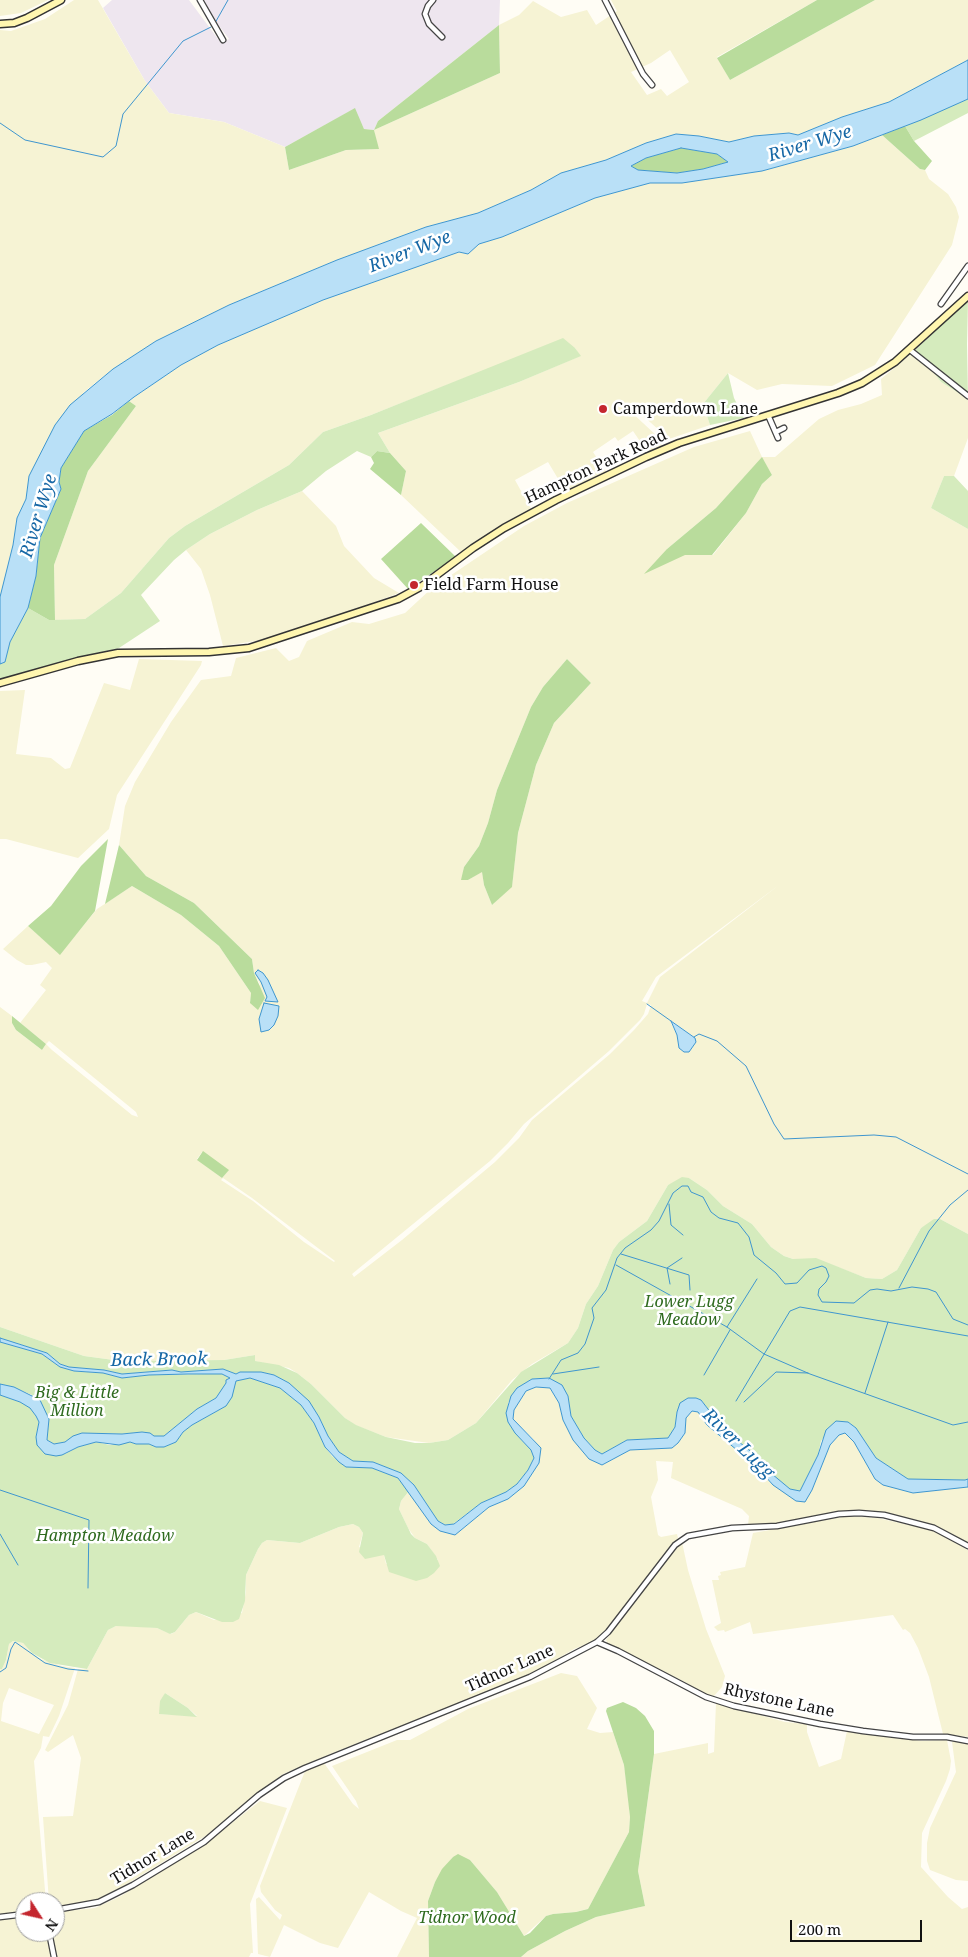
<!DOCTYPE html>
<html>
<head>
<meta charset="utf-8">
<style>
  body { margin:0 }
  #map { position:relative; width:968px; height:1957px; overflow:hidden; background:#fffdf5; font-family:"Noto Serif",serif }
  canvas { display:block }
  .north { position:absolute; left:15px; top:1892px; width:50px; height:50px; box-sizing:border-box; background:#fff; border:1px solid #a0a0a0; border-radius:50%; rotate:125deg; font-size:14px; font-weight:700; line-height:20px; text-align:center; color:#111 }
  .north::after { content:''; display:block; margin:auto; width:18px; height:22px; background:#c4262e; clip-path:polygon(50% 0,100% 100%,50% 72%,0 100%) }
  .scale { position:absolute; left:790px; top:1920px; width:132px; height:22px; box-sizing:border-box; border:2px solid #111; border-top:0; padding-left:6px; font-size:15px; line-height:18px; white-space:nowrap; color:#111; -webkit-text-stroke:4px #fff; paint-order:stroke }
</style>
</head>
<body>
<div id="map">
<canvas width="968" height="1957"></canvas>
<div class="north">N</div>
<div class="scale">200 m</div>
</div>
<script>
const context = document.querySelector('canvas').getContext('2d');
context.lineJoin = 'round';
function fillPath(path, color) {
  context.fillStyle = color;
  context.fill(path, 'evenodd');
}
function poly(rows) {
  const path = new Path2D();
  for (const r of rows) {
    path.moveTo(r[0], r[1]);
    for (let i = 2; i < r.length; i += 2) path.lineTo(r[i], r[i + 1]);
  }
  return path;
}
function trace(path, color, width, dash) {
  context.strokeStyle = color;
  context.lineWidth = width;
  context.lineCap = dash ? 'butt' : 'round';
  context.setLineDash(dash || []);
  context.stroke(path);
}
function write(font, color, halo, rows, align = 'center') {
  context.font = font + ' "Noto Serif",serif';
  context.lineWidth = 5;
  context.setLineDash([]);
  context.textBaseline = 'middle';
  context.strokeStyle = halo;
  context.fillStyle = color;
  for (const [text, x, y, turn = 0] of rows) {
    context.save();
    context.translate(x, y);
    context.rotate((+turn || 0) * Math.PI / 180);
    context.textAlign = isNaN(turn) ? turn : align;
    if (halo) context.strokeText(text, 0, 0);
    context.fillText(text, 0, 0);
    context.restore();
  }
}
fillPath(poly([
  [112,0,189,0,221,43,229,39,214,19,204,0,500,0,499,25,378,121,374,130,364,129,354,109,285,147,224,122,169,113,145,81,103,8]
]), '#eee6ef');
fillPath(poly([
  [0,0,48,0,21,13,0,16],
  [74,0,98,0,145,81,169,113,224,122,285,147,289,170,346,150,378,149,374,130,500,73,499,25,519,15,533,1,561,17,587,10,596,25,617,11,611,0,817,0,717,57,730,80,875,0,968,0,968,60,889,102,842,117,798,135,789,133,754,136,729,142,699,136,676,134,646,143,606,160,561,173,531,190,478,213,426,227,337,260,229,305,156,341,113,369,84,392,29,476,26,499,17,518,13,545,0,597,0,30,11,31,45,19],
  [670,50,689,82,667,96,661,89,647,95,631,72,651,63],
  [882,135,920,169,925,170,929,179,948,194,956,207,959,217,952,245,875,365,832,386,782,384,757,390,728,373,703,404,710,425,669,439,632,406,629,410,657,436,662,446,648,453,633,431,618,441,615,437,593,452,607,473,566,492,548,462,515,480,531,509,504,523,461,552,401,495,406,471,390,453,378,433,519,382,580,356,575,348,513,359,371,415,323,432,289,465,185,526,169,538,121,593,85,619,55,620,54,565,88,471,136,406,129,401,181,365,218,345,323,300,459,252,468,254,479,244,502,237,595,198,650,183,682,183,762,171,853,146],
  [911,354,934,373,941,382,968,399,968,438,954,476,944,476,931,508,968,529,968,1234,940,1219,921,1228,897,1270,882,1279,866,1278,816,1259,793,1259,784,1256,771,1247,752,1224,723,1206,707,1190,689,1178,668,1185,647,1221,619,1242,613,1250,598,1286,586,1304,578,1328,568,1343,532,1364,512,1380,476,1423,448,1440,429,1443,386,1437,355,1425,345,1418,311,1384,297,1373,289,1368,254,1361,255,1355,224,1360,121,1361,84,1356,0,1327,0,1007,12,1016,12,1023,16,1030,42,1050,46,1044,20,1023,46,990,40,985,52,968,46,962,32,965,26,965,17,960,3,949,28,926,60,954,97,909,132,886,181,915,219,946,251,993,250,1003,260,984,254,973,252,959,194,903,146,876,119,845,125,806,135,782,171,722,201,680,231,676,236,658,276,648,289,661,299,657,307,641,352,622,369,624,405,613,432,588,524,526,567,503,694,447,750,431,762,457,775,457,819,419,838,410,861,404,882,395,881,379],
  [762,458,772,475,762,484,746,513,713,555,685,555,667,549,716,508],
  [567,659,591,683,554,723,536,765,518,833,512,886,492,905,484,885,482,871,468,880,462,880,464,867,479,846,488,823,497,790,531,707,543,687],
  [779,885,660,977,647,1003,642,1001,656,977],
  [647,1004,651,1005,648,1014,634,1030,610,1054,532,1120,519,1138,495,1162,402,1240,354,1277,352,1274,490,1161,508,1143,524,1124,609,1051,640,1020,644,1014],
  [672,1021,694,1037,696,1042,689,1052,679,1048,677,1035,671,1023],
  [49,1041,136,1112,138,1117,132,1115,52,1050,46,1044],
  [202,1152,228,1170,222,1178,197,1159],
  [223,1178,252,1198,335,1261,334,1262,304,1242,253,1201,221,1180],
  [302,491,336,526,344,546,374,578,399,593,322,622,262,640,223,646,210,595,201,569,186,550,210,534,257,510],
  [139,659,202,661,201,665,117,795,109,829,78,858,6,839,0,839,0,691,25,690,16,754,51,758,65,769,70,768,104,683,130,690],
  [536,1387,550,1388,559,1403,563,1420,602,1465,630,1450,672,1448,685,1434,686,1418,692,1411,698,1412,707,1425,756,1466,773,1485,812,1490,830,1445,839,1435,845,1433,854,1442,875,1479,913,1493,968,1487,968,1544,954,1535,928,1523,862,1512,777,1525,748,1525,749,1516,742,1509,671,1478,673,1462,656,1461,658,1480,651,1497,658,1535,661,1537,677,1534,678,1538,603,1636,597,1640,574,1649,532,1674,335,1752,283,1774,256,1794,215,1830,114,1892,91,1903,55,1907,55,1902,49,1902,43,1817,73,1816,81,1758,73,1735,48,1752,45,1750,68,1705,78,1669,87,1669,108,1630,116,1626,125,1625,157,1628,171,1634,175,1632,189,1615,196,1612,214,1620,242,1613,246,1592,246,1575,258,1549,262,1543,267,1540,300,1543,339,1527,353,1524,359,1527,363,1533,359,1547,384,1555,386,1564,438,1560,427,1544,415,1538,408,1528,399,1509,401,1501,409,1491,431,1524,464,1528,489,1507,508,1499,524,1486,539,1463,534,1440,513,1419,514,1410,526,1391],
  [165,1693,188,1708,197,1716,159,1714],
  [848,1516,877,1518,919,1527,937,1532,968,1550,968,1737,943,1734,929,1677,918,1648,910,1633,905,1629,903,1630,893,1615,753,1634,750,1622,725,1632,724,1630,718,1631,714,1627,721,1623,712,1580,719,1580,718,1576,721,1575,720,1572,745,1567,753,1533],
  [682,1542,688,1570,706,1629,725,1676,722,1687,714,1696,705,1694,685,1682,608,1644,606,1640,657,1572],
  [13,1641,23,1643,32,1653,41,1659,62,1666,75,1668,59,1716,49,1737,43,1736,41,1748,34,1761,46,1902,25,1902,25,1912,0,1915,0,1669,2,1669,6,1660,9,1644],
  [9,1688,54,1705,39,1734,1,1721,3,1703],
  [561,1673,577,1676,597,1708,587,1729,600,1733,613,1732,624,1765,628,1794,630,1817,629,1832,588,1909,576,1912,553,1914,546,1916,524,1936,497,1892,470,1860,453,1857,435,1882,428,1901,429,1957,397,1957,417,1918,401,1911,369,1892,338,1948,320,1943,284,1925,270,1957,258,1954,256,1899,259,1897,280,1920,282,1915,275,1910,261,1892,260,1886,305,1771,324,1763,353,1804,359,1809,356,1801,332,1766,397,1740,410,1740,468,1709],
  [716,1703,785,1722,807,1724,807,1732,819,1767,841,1759,847,1731,922,1741,947,1740,951,1761,950,1769,946,1781,922,1833,921,1867,948,1897,962,1909,968,1907,968,1957,521,1957,528,1951,565,1931,596,1917,645,1906,638,1871,654,1754,708,1743,708,1754,714,1752],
  [955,1741,968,1744,968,1881,956,1880,930,1870,927,1861,927,1843,930,1828,956,1772,952,1742],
  [260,1801,287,1808,250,1904,253,1953,251,1953,249,1957,56,1957,51,1932,55,1932,55,1912,95,1908,121,1896,209,1841],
  [25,1918,25,1932,46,1932,52,1957,0,1957,0,1920]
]), '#f6f3d4');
fillPath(poly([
  [968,99,968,113,914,141,905,126],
  [968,300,967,344,968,399,941,382,934,373,911,354],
  [563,338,575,348,581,356,519,382,378,433,390,453,377,451,371,457,357,451,326,471,302,491,257,510,210,534,186,550,174,560,141,595,160,621,119,648,0,680,0,664,5,662,10,642,28,608,49,620,85,619,121,593,169,538,185,526,289,465,323,432,371,415],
  [728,373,734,398,744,418,710,425,703,404],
  [944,476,954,476,968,491,968,529,931,508],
  [682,1177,689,1178,707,1190,723,1206,752,1224,771,1247,784,1256,793,1259,816,1258,866,1278,882,1279,897,1270,921,1228,934,1219,940,1219,968,1234,968,1479,965,1480,908,1479,876,1458,856,1428,848,1422,836,1421,821,1441,818,1455,800,1491,790,1489,771,1474,763,1461,725,1431,701,1400,696,1398,688,1398,677,1412,675,1427,668,1438,627,1440,602,1454,595,1450,584,1438,571,1416,568,1396,549,1378,532,1379,517,1388,508,1403,515,1433,531,1450,534,1458,528,1470,517,1484,506,1492,481,1503,453,1524,445,1525,438,1521,414,1485,401,1473,373,1462,353,1461,339,1452,328,1436,319,1417,289,1383,274,1375,261,1372,240,1372,236,1374,223,1369,181,1372,172,1370,122,1374,104,1370,69,1367,60,1364,47,1353,0,1338,0,1327,84,1356,121,1361,224,1360,255,1355,255,1361,279,1365,297,1373,311,1384,345,1418,356,1425,386,1437,415,1443,429,1443,448,1440,476,1423,521,1372,568,1343,578,1328,586,1304,598,1286,613,1250,619,1242,647,1221,668,1185],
  [0,1342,42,1354,56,1364,74,1371,103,1373,122,1378,149,1375,206,1374,222,1374,231,1378,216,1398,197,1409,164,1436,154,1436,142,1432,122,1434,82,1433,65,1442,54,1444,47,1440,49,1419,32,1395,13,1387,0,1384],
  [250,1378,280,1388,301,1405,314,1423,325,1447,332,1456,346,1467,372,1468,398,1478,403,1484,409,1491,401,1501,399,1509,411,1534,415,1538,427,1544,436,1556,440,1566,434,1573,427,1578,416,1581,389,1572,384,1555,365,1559,359,1552,363,1533,359,1527,353,1524,339,1527,300,1543,267,1540,262,1543,258,1549,246,1575,245,1601,239,1619,233,1622,222,1622,196,1612,189,1615,175,1632,170,1634,157,1628,116,1626,108,1630,87,1669,50,1663,32,1653,23,1643,13,1641,9,1644,6,1660,2,1669,0,1669,0,1395,20,1402,30,1407,36,1416,39,1422,36,1437,38,1445,65,1454,78,1447,96,1442,110,1445,130,1442,136,1444,149,1444,156,1447,164,1447,176,1442,183,1432,192,1425,226,1406,236,1381],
  [165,1693,188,1708,197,1717,159,1714,160,1701]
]), '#d5ebbd');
fillPath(poly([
  [817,0,875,0,730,80,717,58],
  [499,25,500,73,374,130,379,149,346,150,289,170,285,147,355,108,364,129,374,130,378,121],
  [905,126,914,141,932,161,925,170,920,169,882,135],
  [681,148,717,154,728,162,703,169,677,173,638,170,631,166,646,158],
  [129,401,136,406,88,471,54,565,55,620,49,620,28,608,36,576,40,538,61,489,59,482,61,468,84,431,112,415],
  [377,451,390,453,406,471,401,495,370,469,374,463,371,457],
  [762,457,772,475,762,484,746,513,712,555,685,555,644,574,667,549,716,508],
  [421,523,456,557,408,589,381,559],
  [567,659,591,683,554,723,536,765,518,833,512,887,492,905,484,885,482,872,468,880,461,880,464,867,479,846,488,823,497,790,531,707,543,687],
  [108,839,95,911,60,955,28,926,51,906,81,866],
  [119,845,146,876,194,903,252,959,254,973,265,998,258,1010,250,1003,251,993,219,946,181,915,132,886,105,904],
  [12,1016,46,1044,42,1050,16,1030,12,1023],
  [203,1151,229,1170,222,1178,197,1160],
  [623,1702,636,1708,645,1716,654,1731,654,1754,638,1871,645,1906,596,1917,565,1931,528,1951,521,1957,429,1957,428,1901,435,1882,442,1869,453,1857,458,1854,470,1860,497,1892,524,1936,530,1933,546,1916,553,1914,576,1912,588,1909,629,1832,630,1817,624,1765,606,1711,607,1708]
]), '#b9dc9c');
const water = poly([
  [968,60,968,99,921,120,853,146,762,171,682,183,650,183,595,198,502,237,479,244,468,254,459,252,323,300,218,345,181,365,134,397,112,414,84,431,61,468,59,482,61,489,40,538,36,576,28,608,10,642,5,662,0,664,0,597,13,545,17,518,26,499,29,476,55,425,70,405,113,369,156,341,229,305,337,260,426,227,478,213,531,190,561,173,606,160,646,143,676,134,699,136,729,142,754,136,789,133,798,135,842,117,889,102,968,60],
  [681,148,717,154,728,162,703,169,677,173,638,170,631,166,646,158,681,148],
  [258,970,263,973,268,980,278,1002,265,1001,267,997,261,982,255,973,258,970],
  [264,1003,279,1006,278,1016,274,1025,269,1030,261,1032,259,1019,264,1003],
  [671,1021,695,1038,696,1042,689,1052,684,1052,679,1048,677,1035,671,1021],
  [0,1338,47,1353,60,1364,69,1367,104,1370,122,1374,172,1370,181,1372,223,1369,236,1374,240,1372,261,1372,274,1375,289,1383,309,1401,319,1417,328,1436,339,1452,353,1461,373,1462,401,1473,414,1485,438,1521,445,1525,454,1524,481,1503,506,1492,517,1484,528,1470,534,1458,531,1450,515,1433,508,1422,506,1413,511,1396,517,1388,532,1379,549,1378,562,1385,568,1396,571,1416,584,1438,595,1450,602,1454,627,1440,668,1438,675,1427,677,1412,680,1403,688,1398,696,1398,701,1400,725,1431,763,1461,772,1474,790,1489,800,1491,818,1455,826,1430,836,1421,848,1422,856,1428,876,1458,908,1479,965,1480,968,1479,968,1487,913,1493,883,1485,875,1479,854,1442,845,1433,839,1435,830,1445,812,1490,805,1502,796,1501,773,1485,756,1466,707,1425,698,1412,692,1411,686,1418,685,1433,678,1443,672,1448,630,1450,602,1465,589,1459,573,1440,563,1420,559,1403,550,1388,536,1387,526,1391,514,1410,513,1419,541,1448,539,1463,524,1486,508,1499,489,1507,455,1535,440,1531,431,1524,398,1478,372,1468,346,1467,339,1462,325,1447,314,1423,301,1405,280,1388,250,1378,236,1381,232,1397,226,1406,192,1425,183,1432,176,1442,164,1447,156,1447,149,1444,136,1444,130,1442,119,1445,96,1442,78,1447,62,1455,56,1456,45,1454,37,1445,36,1437,39,1422,36,1416,30,1408,20,1402,0,1395,0,1384,14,1387,40,1400,49,1419,47,1440,54,1444,65,1442,73,1436,82,1433,122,1434,142,1432,150,1433,154,1436,164,1436,197,1409,216,1398,226,1383,226,1380,230,1378,222,1374,188,1374,149,1375,122,1378,103,1373,74,1371,60,1367,42,1354,0,1342,0,1338]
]);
fillPath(water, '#b9e0f7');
trace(water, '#3f96cf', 1);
trace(poly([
  [215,23,228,0],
  [0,123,25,140,103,157,116,146,123,114,183,41,211,27],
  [647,1004,671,1021],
  [694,1037,699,1034,717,1041,746,1066,774,1124,784,1139,874,1135,896,1137,968,1174],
  [669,1204,671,1225,683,1235],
  [621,1254,689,1275,690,1290],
  [616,1265,727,1327,764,1354,810,1374,953,1425,968,1422],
  [670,1284,667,1268,682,1258],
  [899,1288,929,1231,950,1205,968,1190],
  [727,1327,757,1279],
  [553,1374,599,1367],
  [704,1375,730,1330],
  [549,1379,561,1360,578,1353,585,1344,594,1318,592,1308,606,1290,617,1258,625,1248,651,1230,659,1221,673,1193,682,1186,688,1186,691,1192,703,1197,711,1212,719,1218,738,1223,749,1237,754,1255,776,1273,785,1284,797,1283,809,1270,822,1266,826,1268,829,1276,826,1282,819,1289,818,1295,822,1302,854,1303,870,1290,877,1289,891,1291,912,1287,928,1289,936,1292,953,1319,968,1325],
  [865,1393,888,1322],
  [736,1401,790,1311,800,1307,968,1336],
  [744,1402,776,1372,808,1373],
  [0,1490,89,1520,88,1588],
  [0,1534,18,1565],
  [0,1672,6,1668,11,1649,15,1642,45,1663,68,1669,88,1671]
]), '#3f96cf', 1);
const street = poly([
  [200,0,223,40],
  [433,0,428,6,425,14,429,24,442,37],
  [605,0,643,74,652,85],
  [941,304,968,266],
  [910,350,968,396],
  [768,415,778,438],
  [776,432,784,428],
  [597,1642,618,1651,706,1697,734,1706,820,1724,863,1731,913,1737,947,1737,968,1741],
  [55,1910,99,1902,133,1885,204,1842,259,1795,284,1778,305,1768,530,1677,597,1642,608,1632,675,1545,688,1536,732,1528,777,1526,839,1514,859,1513,884,1515,934,1528,968,1546],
  [0,1917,25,1914],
  [49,1932,54,1957]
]);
const secondary = poly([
  [0,24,14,23,27,18,61,0],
  [0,683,78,661,118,653,209,652,249,648,398,599,422,586,473,548,504,528,556,500,646,457,679,443,838,393,862,383,895,362,968,296]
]);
trace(street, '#444', 7);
trace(secondary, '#333', 9);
trace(street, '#fff', 4.5);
trace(secondary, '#fff6b0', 6);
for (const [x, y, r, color] of [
  [603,409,5,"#c4262e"],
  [414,585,5,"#c4262e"]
]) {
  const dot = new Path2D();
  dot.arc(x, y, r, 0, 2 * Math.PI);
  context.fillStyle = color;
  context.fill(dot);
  trace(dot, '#fff', 2);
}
write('16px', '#111', '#fff', [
  ["Camperdown Lane",613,409],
  ["Field Farm House",424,585]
], 'left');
write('16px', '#111', '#fff', [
  ["Hampton Park Road",596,467,-25],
  ["Tidnor Lane",510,1669,-24],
  ["Rhystone Lane",779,1701,12],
  ["Tidnor Lane",153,1857,-31]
]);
write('italic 16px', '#2f6b1f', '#fff', [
  ["Lower Lugg",689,1302],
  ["Meadow",689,1320],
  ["Big & Little",77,1393],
  ["Million",77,1411],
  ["Hampton Meadow",105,1536],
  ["Tidnor Wood",467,1918]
]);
write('italic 18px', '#1768a6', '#fff', [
  ["River Wye",810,144,-17],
  ["River Wye",410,252,-21],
  ["River Wye",39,516,-73],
  ["Back Brook",159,1360,-1],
  ["River Lugg",738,1444,44]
]);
</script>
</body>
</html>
